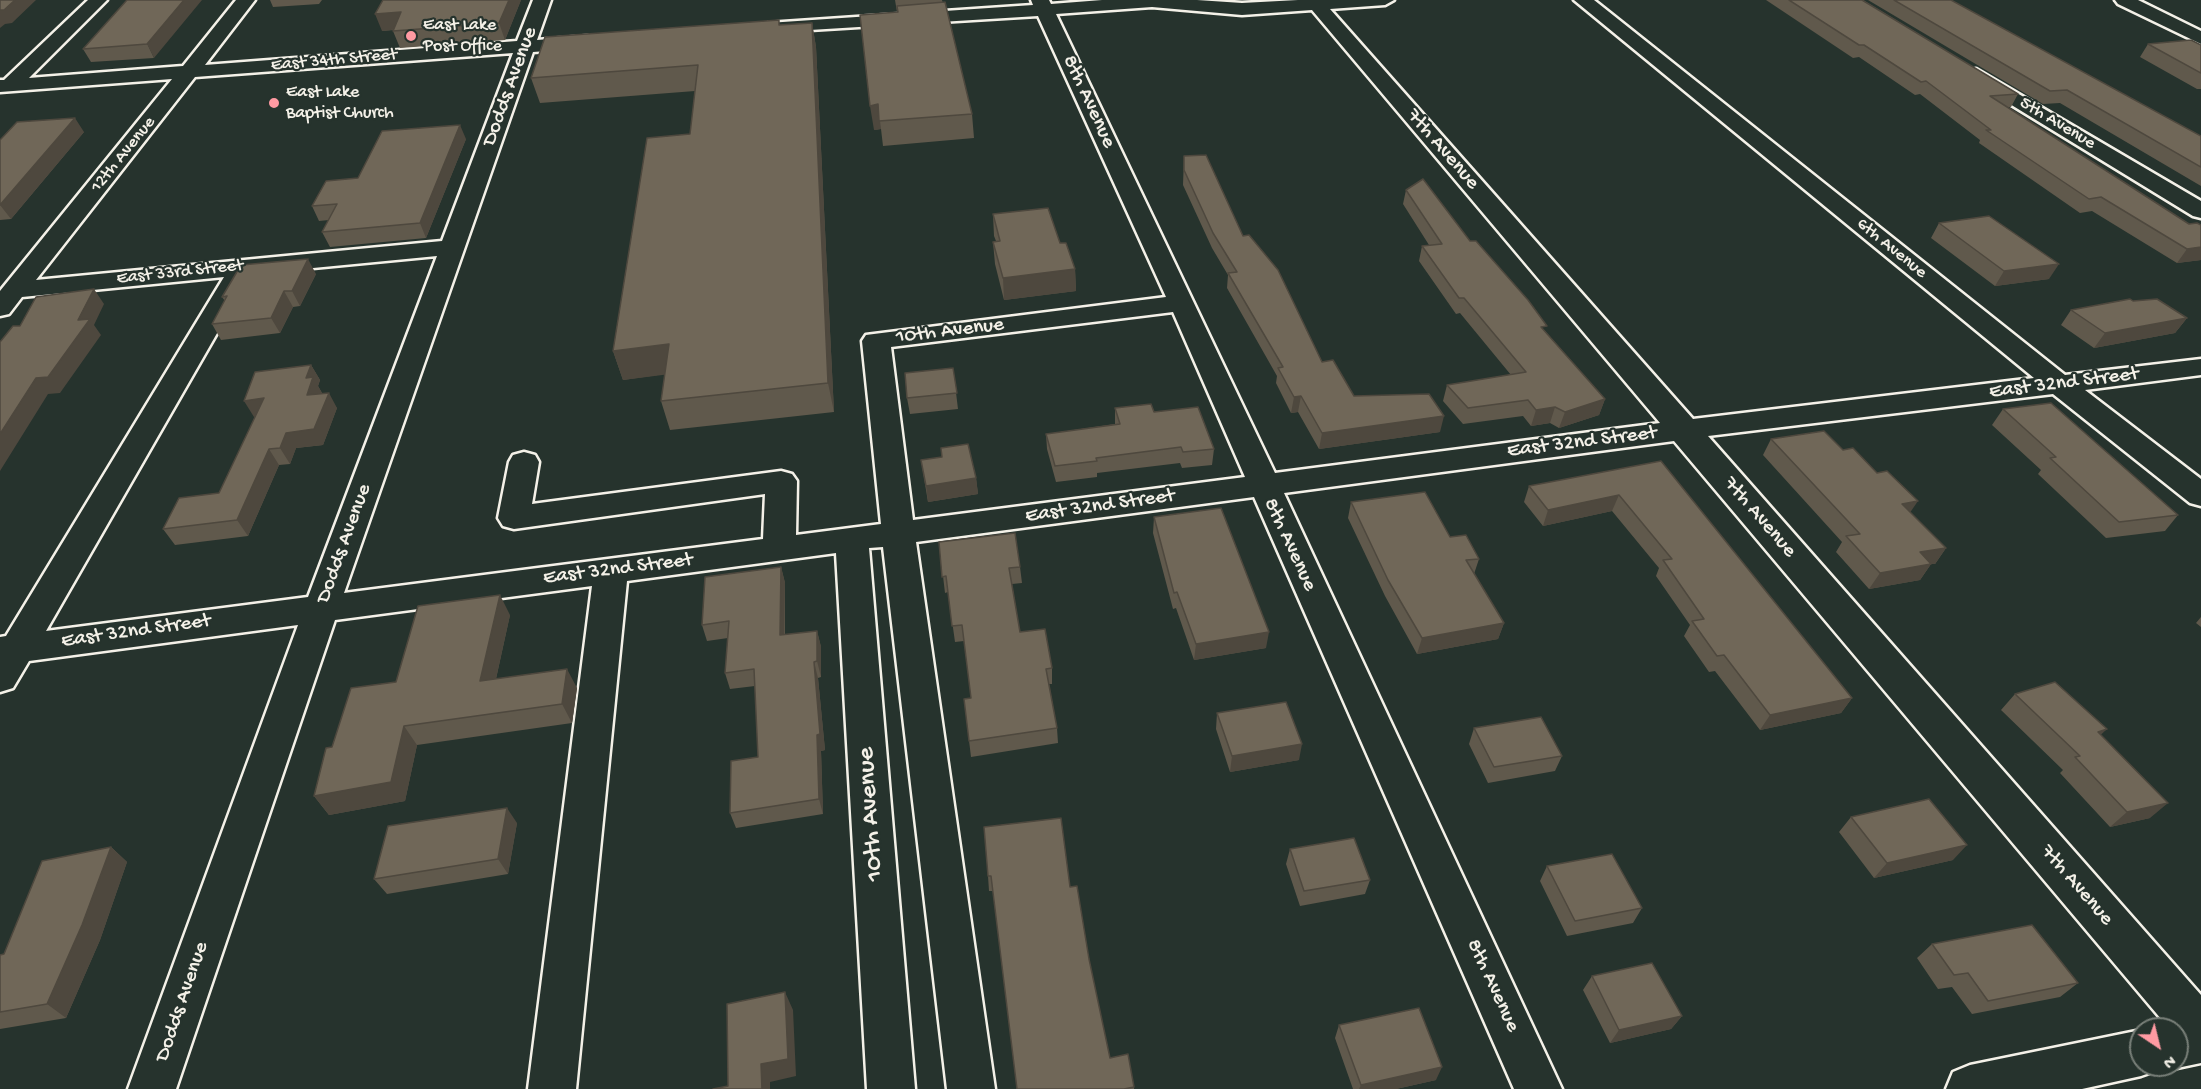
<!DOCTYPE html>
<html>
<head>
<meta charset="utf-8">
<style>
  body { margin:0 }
  #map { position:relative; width:2201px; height:1089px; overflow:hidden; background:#26332d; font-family:"Gochi Hand",sans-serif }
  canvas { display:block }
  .north { position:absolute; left:2129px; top:1017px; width:60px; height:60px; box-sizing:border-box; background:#26332d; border:2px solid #787f78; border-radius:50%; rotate:145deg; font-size:16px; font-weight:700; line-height:24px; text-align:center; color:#f4f1e8 }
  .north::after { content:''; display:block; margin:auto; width:21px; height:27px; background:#ff9aa2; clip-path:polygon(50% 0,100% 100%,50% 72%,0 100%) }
</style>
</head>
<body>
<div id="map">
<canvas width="2201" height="1089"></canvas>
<div class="north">N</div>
</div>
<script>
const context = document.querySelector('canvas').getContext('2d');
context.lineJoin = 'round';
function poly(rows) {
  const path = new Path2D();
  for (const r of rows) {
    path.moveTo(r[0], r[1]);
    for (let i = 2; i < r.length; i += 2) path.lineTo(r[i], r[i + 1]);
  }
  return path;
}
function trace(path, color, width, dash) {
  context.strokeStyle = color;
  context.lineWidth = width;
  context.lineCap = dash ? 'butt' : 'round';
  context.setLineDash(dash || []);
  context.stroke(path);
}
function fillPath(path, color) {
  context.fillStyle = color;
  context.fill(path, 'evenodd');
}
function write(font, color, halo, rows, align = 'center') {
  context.font = font + ' "Gochi Hand",sans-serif';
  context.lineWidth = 4.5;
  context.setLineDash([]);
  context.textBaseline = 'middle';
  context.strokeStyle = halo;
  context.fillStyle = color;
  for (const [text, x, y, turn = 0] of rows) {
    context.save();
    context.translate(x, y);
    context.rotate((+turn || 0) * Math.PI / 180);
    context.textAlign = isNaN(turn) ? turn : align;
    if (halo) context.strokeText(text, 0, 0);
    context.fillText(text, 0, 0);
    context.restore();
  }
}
const minor = poly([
  [88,0,107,0,29,78,183,66,236,0,255,0,205,65,517,41,533,0,551,0,537,40,588,36,598,42,588,48,533,52,344,593,763,539,765,494,514,529,503,526,498,518,509,462,513,455,524,452,535,455,539,462,532,504,781,471,792,474,797,481,796,535,881,524,862,341,866,335,1166,297,1038,16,761,33,759,29,768,23,1033,5,1031,0,1049,0,1051,4,1102,0,1197,0,1242,3,1298,0,1394,0,1385,5,1330,9,1693,419,2034,378,1574,0,1594,0,2065,375,2201,359,2201,375,2085,390,2201,479,2201,506,2190,503,2053,394,1708,436,2201,995,2201,1063,2177,1068,2169,1065,2177,1065,2177,1029,2160,1029,2167,1026,1674,441,1284,493,1562,1089,1514,1089,1254,497,916,542,995,1089,947,1089,883,547,869,548,915,1089,867,1089,836,553,627,581,576,1089,528,1089,592,586,335,620,176,1089,128,1089,298,625,29,661,13,688,0,692,0,637,6,636,224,277,22,297,9,314,0,316,0,291,172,79,0,92,0,80,4,80,88,0],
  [1152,7,1242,15,1312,10,1660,423,1275,473,1056,14,1152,7],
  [513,53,442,241,36,280,195,77,513,53],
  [437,256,308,597,46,631,251,274,437,256],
  [1173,312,1245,477,913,520,891,347,1173,312],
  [1976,69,2201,201,2201,218,2193,216,1969,79,1966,75,1969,71,1976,69],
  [2141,1030,2141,1065,2159,1065,2158,1070,2141,1076,2082,1089,1946,1089,1953,1072,1970,1065,2141,1030]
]);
const major = poly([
  [2115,0,2138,0,2201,31,2201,44,2118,4,2115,0]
]);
trace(minor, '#f4f1e8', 5);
trace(major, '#f4f1e8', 5);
fillPath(minor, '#26332d');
fillPath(major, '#26332d');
fillPath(poly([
  [127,0,154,58,91,62,83,49],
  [270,0,322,0,319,4,273,7],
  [383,0,521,0,505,40,400,48,393,31,394,30,382,31],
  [895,0,942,0,972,114,974,138,883,146,881,129,874,130,897,12],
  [1766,0,1863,0,2018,94,2011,107,2007,107,2201,260,2177,263,2092,211,2080,213,1979,143,1980,140,1920,94,1915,95,1859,57,1853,58],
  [1868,0,1951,0,2201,136,2201,186,2060,103,2043,104],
  [812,23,816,47,834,412,670,430,661,401,665,374,623,380,613,351,690,134,695,91,540,103,531,78,780,25],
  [2148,44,2201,45,2201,89,2197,89,2140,57],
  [84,132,11,219,0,220,0,140],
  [466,139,426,238,330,247,322,232,329,220,319,221,312,206,358,178],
  [1184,156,1243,236,1322,362,1354,396,1440,432,1319,449,1298,412,1291,413,1276,383,1277,376,1227,288,1228,275,1212,248,1183,185],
  [1406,190,1470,241,1545,331,1605,399,1599,415,1559,428,1550,423,1531,426,1523,416,1463,424,1443,401,1447,385,1511,375,1460,313,1456,314,1419,261,1422,246,1429,245,1403,204],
  [993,214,1060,243,1075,269,1076,291,1004,300,995,264,993,242,996,241,994,236],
  [1939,223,2049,279,1995,286,1931,238],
  [316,274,300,306,293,307,280,333,221,340,212,324,225,301,222,297],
  [2071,310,2187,318,2175,333,2094,348,2061,325],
  [311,365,320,380,318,386,322,393,337,408,323,445,296,448,290,464,279,465,248,536,175,545,163,529,219,493,255,417,254,417],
  [953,368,958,409,910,414,907,398],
  [1115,408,1154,412,1214,449,1212,465,1182,468,1180,463,1097,473,1097,477,1056,482,1047,449,1046,434,1115,424],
  [2003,409,2178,515,2165,531,2106,538,2038,474,2041,470,1992,425],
  [1771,439,1843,450,1910,513,1946,548,1935,564,1931,564,1920,580,1869,589,1836,552,1842,542,1763,455],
  [941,448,976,478,978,494,928,502,921,460,942,457],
  [1661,461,1852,698,1841,713,1760,730,1715,671,1709,672,1684,636,1690,625,1656,576,1659,568,1612,511,1543,526,1524,502,1529,486],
  [1351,502,1450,537,1479,559,1474,574,1504,623,1498,639,1417,654,1385,596,1348,518],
  [1154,517,1266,648,1194,660,1176,608,1173,609,1153,533],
  [939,542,1020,567,1022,583,1012,584,1020,632,1052,668,1052,684,1049,684,1057,728,1058,743,971,757,964,699,971,698,964,641,955,642,948,592,945,593],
  [781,567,785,583,785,635,817,631,821,647,821,677,818,678,825,750,821,751,823,814,736,828,730,813,758,757,755,686,730,689,725,673,728,638,707,641,702,625],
  [510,615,496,679,577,688,572,723,417,745,405,801,329,815,314,796,396,682],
  [2201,617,2201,627,2196,623],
  [2015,694,2150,818,2110,827,2060,773,2063,770,2001,710],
  [1217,713,1299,760,1230,772,1216,729],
  [1474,728,1562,756,1555,771,1488,783,1469,744],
  [1851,817,1953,860,1874,878,1839,832],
  [517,823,508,874,387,894,374,879],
  [984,827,1070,887,1089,959,1110,1058,1134,1087,1134,1089,1017,1089,993,891,989,891,988,876],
  [111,847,127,862,100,940,66,1018,0,1029,0,955,4,954],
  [1290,849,1370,880,1365,894,1300,906,1286,864],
  [1547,866,1642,908,1633,923,1567,936,1540,881],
  [1932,944,2078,983,2060,997,1972,1014,1952,987,1938,989,1917,958],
  [1592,976,1682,1016,1671,1029,1610,1043,1583,990],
  [1339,1025,1436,1080,1396,1089,1353,1089,1335,1038]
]), '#60594c');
fillPath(poly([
  [15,0,36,0,12,23,5,24,0,28,0,10],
  [184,0,202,0,154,58,147,44],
  [509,0,521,0,505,40,499,23],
  [401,12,408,28,382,31,375,14],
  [812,23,816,47,834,412,828,383],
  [878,104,881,129,874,130,870,106],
  [75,118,84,132,11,219,0,205],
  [460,125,466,139,426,238,420,223],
  [2201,247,2201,260,2177,263,2187,249],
  [308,259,316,274,300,306,292,291],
  [2059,264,2049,279,1995,286,2004,271],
  [1075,269,1076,291,1004,300,1003,278],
  [94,289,104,304,94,325,101,335,60,393,48,394,0,471,0,434,36,378,78,320],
  [284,291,293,307,280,333,271,318],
  [2187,318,2175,333,2094,348,2105,333],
  [669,344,678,373,623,380,613,351],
  [311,365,320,380,318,386,322,393,316,411,307,395,306,378],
  [329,393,337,408,323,445,296,448,290,464,280,448,286,433],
  [1301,396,1298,412,1291,413,1294,397],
  [264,398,273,414,254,417,244,401],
  [1605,399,1599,415,1559,428,1565,412],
  [1555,407,1550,423,1531,426,1536,410],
  [1444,416,1440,432,1319,449,1322,433],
  [269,449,279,465,248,536,237,520],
  [976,478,978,494,928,502,926,486],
  [1619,495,1612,511,1543,526,1548,510],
  [1918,501,1907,517,1902,504],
  [1946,548,1935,564,1931,564,1920,580,1869,589,1880,573,1920,552],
  [781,567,785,583,784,651,780,635],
  [500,595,510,615,491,701,480,681],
  [1504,623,1498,639,1417,654,1422,638],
  [817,631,821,647,821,677,817,661],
  [1269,632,1266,648,1194,660,1196,644],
  [814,662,818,678,825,750,821,751,823,814,819,799],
  [567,669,577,688,572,723,562,704],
  [1852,698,1841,713,1760,730,1770,715],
  [404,726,417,745,405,801,329,815,314,796],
  [2107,729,2091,744,2098,732],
  [1302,744,1299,760,1230,772,1232,756],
  [2168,803,2150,818,2110,827,2127,812],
  [507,808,517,823,508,874,498,859],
  [1967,845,1953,860,1874,878,1887,863],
  [111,847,127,862,100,940,66,1018,47,1004],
  [785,992,793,1010,796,1076,770,1082,770,1089,762,1089,761,1064],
  [1682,1016,1671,1029,1610,1043,1619,1030],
  [1442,1067,1436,1080,1396,1089,1359,1089,1361,1085]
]), '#4e483e');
const building = poly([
  [0,0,15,0,4,10,0,10,0,0],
  [127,0,184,0,147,44,83,49,127,0],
  [383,0,509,0,499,23,393,31,401,12,375,14,383,0],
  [1789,0,1862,0,2018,94,1990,96,2189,224,2197,223,2201,225,2201,247,2187,249,2101,197,2089,199,1986,130,1991,130,1926,81,1921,82,1864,45,1859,45,1789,0],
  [1894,0,1951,0,2201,136,2201,167,2067,90,2050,91,1894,0],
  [945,2,972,114,879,121,878,104,870,106,860,15,898,12,897,6,945,2],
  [779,20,779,25,812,23,828,383,661,401,669,344,613,351,647,138,690,134,698,65,531,78,545,37,779,20],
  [2191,40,2201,45,2201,73,2148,44,2191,40],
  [75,118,0,205,0,140,17,122,75,118],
  [460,125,420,223,322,232,337,204,312,206,326,181,358,178,382,131,460,125],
  [1206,155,1243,236,1249,235,1278,270,1322,362,1333,360,1354,396,1429,394,1444,416,1322,433,1301,396,1294,397,1278,368,1283,367,1228,273,1237,272,1213,233,1184,170,1184,156,1206,155],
  [1423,179,1470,241,1476,241,1528,300,1547,326,1541,327,1605,399,1565,412,1555,407,1536,410,1528,400,1468,408,1447,385,1526,372,1464,298,1459,298,1422,246,1442,244,1406,190,1423,179],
  [1048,208,1060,243,1066,243,1075,269,1003,278,993,242,1000,241,993,214,1048,208],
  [1989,216,2059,264,2004,271,1939,223,1989,216],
  [308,259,292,291,284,291,271,318,212,324,227,296,222,297,241,265,308,259],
  [94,289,78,320,90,319,48,377,36,378,0,434,0,342,13,326,20,326,36,297,94,289],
  [2130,299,2133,301,2157,299,2187,318,2105,333,2071,310,2130,299],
  [311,365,306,378,313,377,307,395,329,393,314,429,286,433,280,448,269,449,237,520,163,529,179,498,219,493,264,398,244,401,255,372,311,365],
  [953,368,957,393,907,398,905,373,953,368],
  [2051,403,2178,515,2119,522,2050,458,2056,457,2003,409,2051,403],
  [1151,404,1154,412,1198,407,1214,449,1183,452,1181,447,1096,458,1097,461,1055,466,1046,434,1120,424,1115,408,1151,404],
  [1824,431,1843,450,1853,448,1877,473,1887,471,1918,501,1902,504,1946,548,1920,552,1931,564,1880,573,1846,536,1860,534,1771,439,1824,431],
  [968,444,976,478,926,486,921,460,942,457,941,448,968,444],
  [1661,461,1852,698,1770,715,1724,655,1717,656,1692,621,1704,619,1663,560,1672,559,1619,495,1548,510,1529,486,1661,461],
  [1425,492,1450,537,1466,535,1479,559,1466,560,1504,623,1422,638,1388,580,1351,502,1425,492],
  [1221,508,1269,632,1196,644,1177,592,1174,593,1154,517,1221,508],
  [1015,533,1020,567,1009,568,1020,632,1045,629,1052,668,1046,669,1057,728,969,741,964,699,971,698,962,625,952,626,946,576,942,577,939,542,1015,533],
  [781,567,780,635,817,631,817,661,814,662,820,734,817,735,819,799,730,813,731,761,758,757,754,669,725,673,729,621,702,625,705,577,781,567],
  [500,595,480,681,567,669,562,704,404,726,391,782,314,796,326,748,332,747,351,688,396,682,418,606,500,595],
  [2055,682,2107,729,2098,732,2168,803,2127,812,2075,757,2080,756,2015,694,2055,682],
  [1286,702,1302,744,1232,756,1217,713,1286,702],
  [1541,717,1562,756,1494,767,1474,728,1541,717],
  [1929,799,1967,845,1887,863,1851,817,1929,799],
  [507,808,498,859,374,879,388,826,507,808],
  [1061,818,1070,887,1077,886,1089,959,1110,1058,1128,1054,1134,1087,1124,1089,1017,1089,991,876,988,876,984,827,1061,818],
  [1354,838,1370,880,1304,891,1290,849,1354,838],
  [111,847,82,925,47,1004,0,1012,0,955,4,954,42,861,111,847],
  [1612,854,1642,908,1575,921,1547,866,1612,854],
  [2032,925,2078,983,1988,1001,1968,973,1954,975,1932,944,2032,925],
  [1652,963,1682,1016,1619,1030,1592,976,1652,963],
  [785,992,788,1059,761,1064,762,1089,713,1089,728,1086,727,1004,785,992],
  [1419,1008,1442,1067,1361,1085,1339,1025,1419,1008]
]);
fillPath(building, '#706758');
trace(building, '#4e483e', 1.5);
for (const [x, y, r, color] of [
  [411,36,6,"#ff9aa2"],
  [274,103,6,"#ff9aa2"]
]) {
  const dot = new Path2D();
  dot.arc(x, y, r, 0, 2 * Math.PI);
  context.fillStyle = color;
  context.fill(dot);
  trace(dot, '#26332d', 2);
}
write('18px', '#f4f1e8', '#26332d', [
  ["East Lake",423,26],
  ["Post Office",423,47],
  ["East Lake",286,93],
  ["Baptist Church",286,114]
], 'left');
write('18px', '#f4f1e8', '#26332d', [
  ["East 34th Street",334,61,-5],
  ["5th Avenue",2057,124,31],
  ["12th Avenue",124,155,-51],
  ["6th Avenue",1891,249,39],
  ["East 33rd Street",180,273,-6]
]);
write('21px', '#f4f1e8', '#26332d', [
  ["Dodds Avenue",511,87,-70],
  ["8th Avenue",1088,102,65],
  ["7th Avenue",1442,150,49],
  ["10th Avenue",950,332,-7],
  ["East 32nd Street",2064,384,-7],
  ["East 32nd Street",1582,443,-7],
  ["East 32nd Street",1100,507,-8],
  ["7th Avenue",1759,518,49],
  ["Dodds Avenue",345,544,-70],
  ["8th Avenue",1289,545,65],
  ["East 32nd Street",618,570,-7],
  ["East 32nd Street",136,632,-8],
  ["7th Avenue",2076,886,49],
  ["8th Avenue",1492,986,65],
  ["Dodds Avenue",183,1002,-71]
]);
write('26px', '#f4f1e8', '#26332d', [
  ["10th Avenue",872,814,-94]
]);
</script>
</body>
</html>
